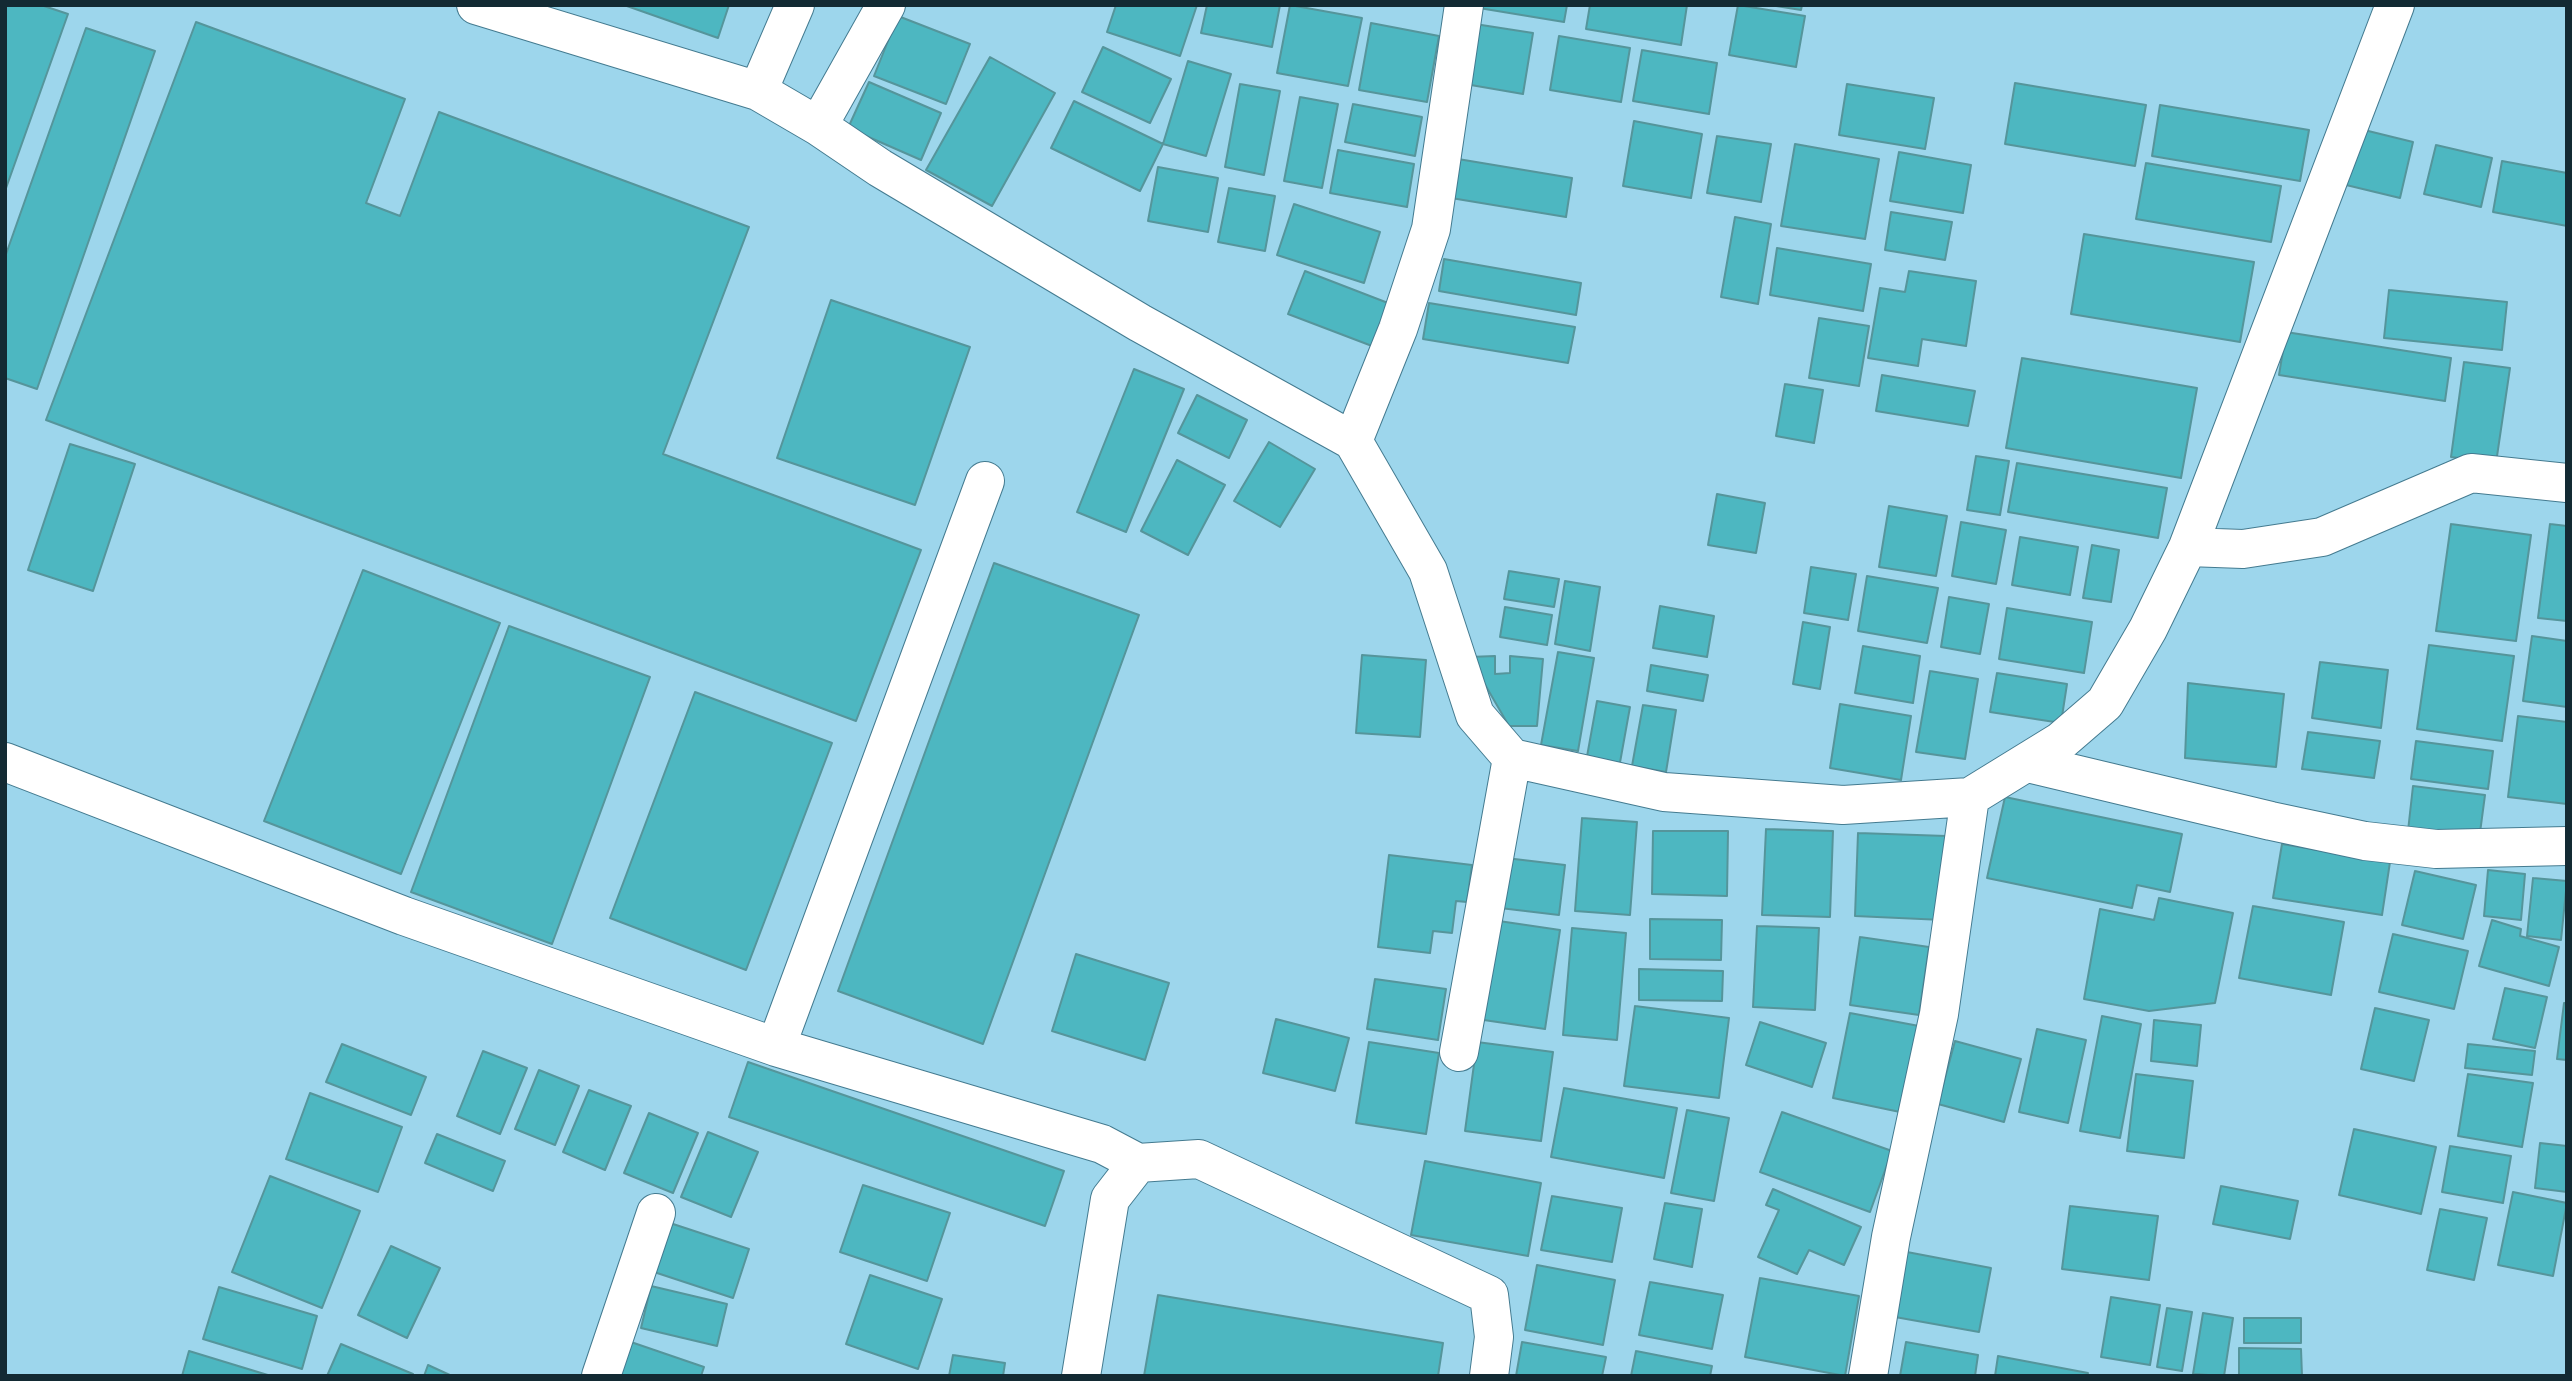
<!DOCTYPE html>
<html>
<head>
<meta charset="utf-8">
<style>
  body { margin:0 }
  #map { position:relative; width:2572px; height:1381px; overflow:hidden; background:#9dd6ec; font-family:"Crimson Pro",serif }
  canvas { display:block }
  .frame { position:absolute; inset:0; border:7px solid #132a33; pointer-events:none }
</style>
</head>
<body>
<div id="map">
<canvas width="2572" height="1381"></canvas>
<div class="frame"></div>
</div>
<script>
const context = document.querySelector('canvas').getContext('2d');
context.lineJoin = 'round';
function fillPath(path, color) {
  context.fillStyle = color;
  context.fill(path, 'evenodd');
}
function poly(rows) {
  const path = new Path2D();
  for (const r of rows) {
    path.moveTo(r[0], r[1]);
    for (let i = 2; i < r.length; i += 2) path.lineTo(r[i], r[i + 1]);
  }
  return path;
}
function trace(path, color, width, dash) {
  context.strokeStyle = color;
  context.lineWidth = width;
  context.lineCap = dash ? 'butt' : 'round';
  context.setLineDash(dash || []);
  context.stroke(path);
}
const building = poly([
  [5,5,41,5,68,14,5,191,5,5],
  [624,5,729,5,718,38,624,5],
  [1116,5,1197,5,1180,56,1107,32,1116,5],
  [1207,5,1280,5,1272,47,1201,33,1207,5],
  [1290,5,1362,18,1348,86,1277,73,1290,5],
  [1479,5,1567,5,1564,22,1479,8,1479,5],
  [1590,5,1687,5,1681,45,1586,29,1590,5],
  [1738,5,1805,16,1796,67,1729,55,1738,5],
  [1770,5,1802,5,1801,10,1770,5],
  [898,16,970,44,946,104,874,76,898,16],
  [196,22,405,99,366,203,400,216,439,112,749,227,663,454,921,550,856,721,46,420,196,22],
  [1371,23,1439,36,1427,102,1359,90,1371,23],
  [1475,24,1533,33,1523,94,1465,84,1475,24],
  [86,28,155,51,37,389,5,378,5,257,86,28],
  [1559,36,1630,48,1621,102,1550,90,1559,36],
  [1103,47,1171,79,1150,123,1082,92,1103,47],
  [1642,50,1717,63,1709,114,1633,101,1642,50],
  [990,57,1055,93,992,206,926,170,990,57],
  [1188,61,1231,74,1206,156,1163,144,1188,61],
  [869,82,941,113,921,160,848,128,869,82],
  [2015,83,2146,105,2135,166,2005,144,2015,83],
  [1240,84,1280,91,1264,175,1225,167,1240,84],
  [1847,84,1934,98,1925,149,1839,135,1847,84],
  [1300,97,1338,104,1322,188,1284,181,1300,97],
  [1074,101,1163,144,1140,191,1051,148,1074,101],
  [1353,104,1422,117,1415,156,1345,142,1353,104],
  [2160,105,2309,130,2300,181,2152,156,2160,105],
  [1634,121,1702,134,1691,198,1623,186,1634,121],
  [2356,128,2413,142,2400,198,2342,184,2356,128],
  [1717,136,1771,144,1761,202,1707,193,1717,136],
  [1795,144,1879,159,1865,239,1781,226,1795,144],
  [2436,145,2492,158,2481,207,2424,194,2436,145],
  [1338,150,1414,164,1407,207,1330,193,1338,150],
  [1899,152,1971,165,1963,213,1890,201,1899,152],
  [1458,159,1572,178,1566,217,1451,198,1458,159],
  [2502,161,2567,173,2567,226,2493,212,2502,161],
  [2146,163,2281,186,2271,242,2136,219,2146,163],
  [1158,167,1218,178,1208,232,1148,221,1158,167],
  [1229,188,1275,196,1265,251,1218,242,1229,188],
  [1294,204,1380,232,1364,283,1277,255,1294,204],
  [1891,212,1952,222,1945,260,1885,250,1891,212],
  [1735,217,1771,224,1758,304,1721,297,1735,217],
  [2084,234,2254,262,2240,342,2071,314,2084,234],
  [1777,248,1871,264,1863,311,1770,295,1777,248],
  [1444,259,1581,283,1576,315,1439,291,1444,259],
  [1305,271,1388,303,1372,346,1288,314,1305,271],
  [1909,271,1976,281,1966,346,1922,339,1918,366,1868,358,1880,288,1905,292,1909,271],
  [2389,290,2507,302,2502,350,2384,338,2389,290],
  [831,300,970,347,915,505,777,458,831,300],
  [1429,303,1575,327,1568,363,1423,339,1429,303],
  [1819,318,1869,326,1859,386,1809,378,1819,318],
  [2286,332,2451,358,2445,401,2279,375,2286,332],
  [2022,358,2197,388,2181,478,2006,448,2022,358],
  [2464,362,2510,368,2496,463,2451,457,2464,362],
  [1134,369,1184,389,1126,532,1077,512,1134,369],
  [1882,375,1975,391,1968,426,1876,411,1882,375],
  [1785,384,1823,390,1814,443,1776,436,1785,384],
  [1197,395,1247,420,1229,458,1178,433,1197,395],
  [1269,442,1315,469,1280,527,1234,501,1269,442],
  [70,444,135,464,93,591,28,570,70,444],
  [1976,456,2009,461,2000,515,1967,510,1976,456],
  [1177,460,1225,485,1188,555,1141,531,1177,460],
  [2017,463,2167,488,2158,538,2008,512,2017,463],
  [1717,494,1765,503,1756,553,1708,545,1717,494],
  [1889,506,1947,516,1936,576,1879,567,1889,506],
  [1961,522,2006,530,1996,584,1952,576,1961,522],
  [2451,524,2531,535,2516,641,2436,631,2451,524],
  [2550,524,2567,526,2567,621,2538,618,2550,524],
  [2020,537,2078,547,2070,595,2012,585,2020,537],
  [2092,545,2119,550,2111,602,2083,598,2092,545],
  [994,563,1139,615,983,1044,838,991,994,563],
  [1811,567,1856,574,1848,620,1804,613,1811,567],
  [363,570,500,623,401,874,264,821,363,570],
  [1509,571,1559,579,1554,607,1504,599,1509,571],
  [1867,576,1938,588,1927,643,1858,631,1867,576],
  [1565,581,1600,587,1590,651,1555,644,1565,581],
  [1949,597,1989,604,1980,654,1941,647,1949,597],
  [1660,606,1714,616,1707,657,1653,648,1660,606],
  [1505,607,1552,615,1547,645,1500,637,1505,607],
  [2007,608,2092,622,2084,673,1999,659,2007,608],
  [1803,622,1830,627,1820,689,1793,684,1803,622],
  [509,626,650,677,552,944,411,892,509,626],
  [2532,636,2567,641,2567,707,2523,701,2532,636],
  [2429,645,2514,656,2502,741,2417,729,2429,645],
  [1863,646,1920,656,1913,703,1855,693,1863,646],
  [1558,652,1594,658,1578,751,1541,745,1558,652],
  [1362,655,1426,660,1420,737,1356,733,1362,655],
  [1495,656,1495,674,1510,673,1510,656,1543,659,1537,726,1509,726,1469,657,1495,656],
  [2320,662,2388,670,2381,728,2312,718,2320,662],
  [1651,665,1708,675,1703,701,1647,691,1651,665],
  [1930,671,1978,679,1965,759,1916,752,1930,671],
  [1997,673,2067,684,2061,723,1990,712,1997,673],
  [2188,683,2284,694,2276,767,2185,758,2188,683],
  [695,692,832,743,746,970,610,918,695,692],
  [1597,701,1630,707,1619,768,1586,762,1597,701],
  [1840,704,1911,716,1901,780,1830,768,1840,704],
  [1643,705,1676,710,1666,772,1632,766,1643,705],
  [2518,716,2567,722,2567,804,2508,797,2518,716],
  [2308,732,2380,741,2374,778,2302,769,2308,732],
  [2416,741,2493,751,2488,789,2411,779,2416,741],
  [2413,786,2485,795,2479,840,2408,831,2413,786],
  [2005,797,2182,834,2170,892,2137,885,2132,908,1987,878,2005,797],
  [1582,818,1637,822,1630,915,1575,911,1582,818],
  [1766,829,1833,831,1830,917,1762,915,1766,829],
  [1653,831,1728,831,1727,896,1652,894,1653,831],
  [1858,833,1946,836,1943,920,1855,916,1858,833],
  [2282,844,2390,862,2382,915,2273,898,2282,844],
  [1389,855,1472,865,1467,902,1456,901,1452,933,1433,931,1430,953,1378,947,1389,855],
  [1506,858,1565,865,1559,915,1500,908,1506,858],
  [2488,870,2525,874,2521,920,2484,916,2488,870],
  [2415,871,2476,885,2463,939,2402,925,2415,871],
  [2533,878,2567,881,2561,940,2527,936,2533,878],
  [2159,898,2233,913,2215,1003,2149,1011,2084,999,2100,909,2154,920,2159,898],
  [2253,906,2344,922,2331,995,2239,978,2253,906],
  [1650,919,1722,920,1721,960,1650,959,1650,919],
  [1492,920,1560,930,1545,1029,1477,1019,1492,920],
  [2492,920,2521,929,2520,936,2559,947,2549,986,2479,966,2492,920],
  [1757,926,1819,928,1815,1010,1753,1007,1757,926],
  [1572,928,1626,933,1617,1040,1563,1035,1572,928],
  [2393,934,2468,951,2454,1009,2379,992,2393,934],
  [1860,937,1929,947,1919,1015,1850,1005,1860,937],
  [1076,954,1169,983,1145,1060,1052,1031,1076,954],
  [1639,969,1723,971,1722,1001,1639,1000,1639,969],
  [1375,979,1446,989,1438,1040,1367,1029,1375,979],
  [2505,988,2547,997,2535,1048,2493,1039,2505,988],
  [2564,1003,2567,1003,2567,1060,2557,1059,2564,1003],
  [1635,1006,1729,1018,1719,1098,1624,1086,1635,1006],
  [2375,1008,2429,1020,2414,1081,2361,1069,2375,1008],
  [1850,1013,1919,1026,1900,1112,1833,1098,1850,1013],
  [2102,1016,2141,1024,2120,1138,2080,1131,2102,1016],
  [1276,1019,1349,1038,1335,1091,1263,1073,1276,1019],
  [2154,1020,2201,1025,2197,1066,2151,1061,2154,1020],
  [1760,1022,1826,1043,1812,1087,1746,1065,1760,1022],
  [2037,1029,2086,1040,2068,1123,2019,1112,2037,1029],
  [1955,1041,2021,1059,2004,1122,1938,1104,1955,1041],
  [1369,1042,1439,1053,1426,1134,1356,1123,1369,1042],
  [1477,1042,1553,1052,1541,1141,1465,1131,1477,1042],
  [342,1044,426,1077,411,1115,326,1082,342,1044],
  [2468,1044,2535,1051,2532,1075,2465,1068,2468,1044],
  [483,1051,527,1068,500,1134,457,1116,483,1051],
  [748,1062,1064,1171,1045,1226,729,1117,748,1062],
  [539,1070,579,1086,555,1145,515,1129,539,1070],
  [2136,1074,2193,1081,2184,1158,2127,1151,2136,1074],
  [2468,1074,2533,1083,2522,1147,2458,1136,2468,1074],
  [1564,1088,1677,1108,1664,1178,1551,1157,1564,1088],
  [589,1090,631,1106,605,1170,563,1152,589,1090],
  [310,1093,402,1127,378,1192,286,1159,310,1093],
  [1687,1110,1729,1118,1714,1201,1671,1193,1687,1110],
  [1782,1112,1892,1151,1870,1212,1760,1172,1782,1112],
  [649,1113,698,1133,673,1193,624,1173,649,1113],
  [2354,1129,2436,1147,2421,1214,2339,1195,2354,1129],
  [708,1132,758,1152,731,1217,681,1197,708,1132],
  [437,1134,505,1161,493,1191,425,1163,437,1134],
  [2540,1143,2567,1146,2567,1192,2535,1188,2540,1143],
  [2450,1146,2511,1156,2503,1203,2442,1192,2450,1146],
  [1425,1161,1541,1183,1528,1256,1411,1235,1425,1161],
  [270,1176,360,1211,322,1308,232,1272,270,1176],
  [863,1185,950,1213,927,1281,840,1252,863,1185],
  [2221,1186,2298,1201,2290,1239,2213,1224,2221,1186],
  [1773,1189,1861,1227,1844,1265,1809,1250,1797,1274,1758,1257,1779,1210,1766,1205,1773,1189],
  [2513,1192,2567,1203,2553,1276,2498,1265,2513,1192],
  [1552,1196,1622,1208,1612,1262,1541,1250,1552,1196],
  [1665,1203,1702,1209,1692,1267,1654,1259,1665,1203],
  [2070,1206,2158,1216,2149,1280,2062,1269,2070,1206],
  [2440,1209,2487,1218,2474,1280,2427,1270,2440,1209],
  [670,1223,749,1249,733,1298,654,1272,670,1223],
  [391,1246,440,1268,407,1338,358,1315,391,1246],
  [1907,1252,1991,1268,1979,1332,1895,1317,1907,1252],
  [1537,1265,1615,1280,1603,1345,1525,1330,1537,1265],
  [870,1275,942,1299,918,1369,846,1344,870,1275],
  [1760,1278,1859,1296,1845,1376,1745,1357,1760,1278],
  [1650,1282,1723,1295,1712,1349,1639,1335,1650,1282],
  [651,1286,727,1304,717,1346,641,1328,651,1286],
  [219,1287,317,1316,302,1369,203,1339,219,1287],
  [1158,1295,1443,1343,1438,1376,1144,1376,1158,1295],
  [2111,1297,2160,1305,2150,1365,2101,1357,2111,1297],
  [2167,1308,2192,1312,2182,1371,2157,1367,2167,1308],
  [2203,1313,2233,1318,2224,1376,2193,1374,2203,1313],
  [2244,1318,2301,1318,2301,1343,2244,1343,2244,1318],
  [628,1341,704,1367,701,1376,617,1376,628,1341],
  [1522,1342,1606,1357,1602,1376,1516,1376,1522,1342],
  [1906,1342,1978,1355,1975,1376,1900,1376,1906,1342],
  [341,1344,413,1374,412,1376,327,1376,341,1344],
  [2239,1348,2301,1349,2302,1376,2239,1376,2239,1348],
  [189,1351,271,1376,182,1376,189,1351],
  [1636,1351,1712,1366,1710,1376,1631,1376,1636,1351],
  [953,1355,1005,1363,1003,1376,949,1376,953,1355],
  [1998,1356,2088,1373,2087,1376,1995,1376,1998,1356],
  [428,1365,452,1376,424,1376,428,1365]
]);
fillPath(building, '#4db7c1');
trace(building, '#55959b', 2);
const minor = poly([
  [476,5,758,91,818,126,880,168,1140,323,1353,441,1428,571,1475,715,1512,758,1664,792,1843,805,1970,797,2061,741,2105,703,2148,629,2188,547,2395,5],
  [758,91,795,5],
  [818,126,886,5],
  [1353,441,1398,329,1431,229,1464,5],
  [2188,547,2243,549,2322,537,2471,473,2567,483],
  [5,762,404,916,776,1047,1102,1144,1138,1163,1199,1159,1489,1295,1494,1337,1489,1376],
  [2028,763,2271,821,2365,841,2436,849,2567,846],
  [776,1047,985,481],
  [1459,1052,1512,758],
  [601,1376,656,1213],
  [1081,1376,1110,1199,1138,1163],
  [1868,1376,1891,1237,1939,1014,1970,797]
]);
trace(minor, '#447b90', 40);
trace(minor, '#fff', 38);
</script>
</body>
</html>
